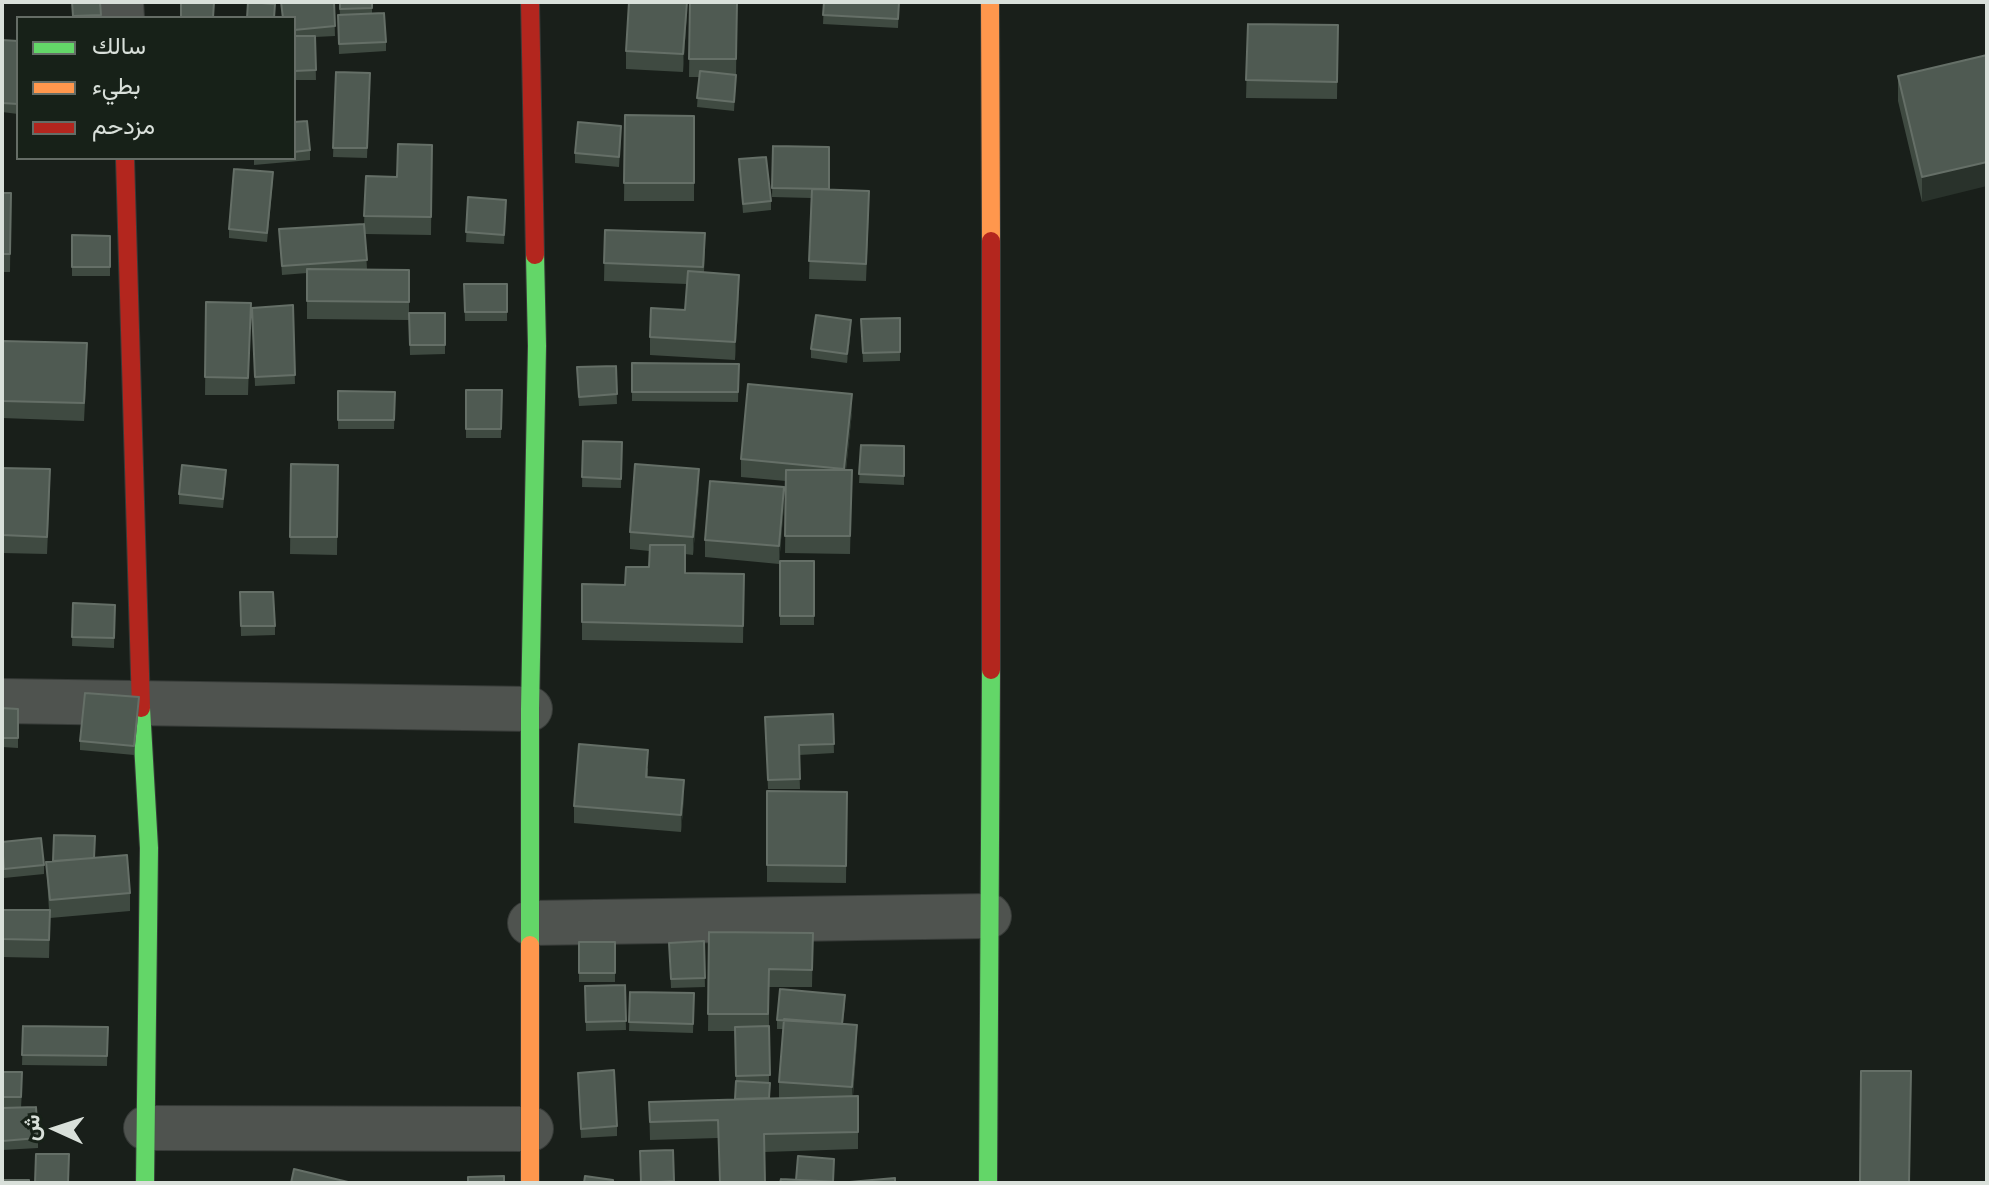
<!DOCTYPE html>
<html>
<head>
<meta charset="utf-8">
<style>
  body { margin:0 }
  #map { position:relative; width:1989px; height:1185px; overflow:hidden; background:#191f1a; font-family:"Work Sans",Vazirmatn,sans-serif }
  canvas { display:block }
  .frame { position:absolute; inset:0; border:4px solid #d9e0da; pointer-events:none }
  .legend { position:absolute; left:16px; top:16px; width:280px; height:144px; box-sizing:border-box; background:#172118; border:2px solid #656d66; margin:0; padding:10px 14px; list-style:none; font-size:24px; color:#d9e0da }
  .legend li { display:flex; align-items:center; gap:16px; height:40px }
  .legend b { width:40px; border:2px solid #656d66 }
  .north { position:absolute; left:16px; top:1089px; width:80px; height:80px; -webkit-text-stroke:6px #172118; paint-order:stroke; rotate:273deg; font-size:22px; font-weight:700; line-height:32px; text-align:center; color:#d9e0da }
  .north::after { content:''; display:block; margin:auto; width:28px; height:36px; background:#d9e0da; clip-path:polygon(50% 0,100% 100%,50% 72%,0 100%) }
</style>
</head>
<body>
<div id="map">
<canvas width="1989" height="1185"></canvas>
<div class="frame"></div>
<ul class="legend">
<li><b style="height:10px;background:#63d668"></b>سالك</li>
<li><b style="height:10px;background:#ff974d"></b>بطيء</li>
<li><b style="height:10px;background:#b3261e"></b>مزدحم</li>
</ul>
<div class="north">ش</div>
</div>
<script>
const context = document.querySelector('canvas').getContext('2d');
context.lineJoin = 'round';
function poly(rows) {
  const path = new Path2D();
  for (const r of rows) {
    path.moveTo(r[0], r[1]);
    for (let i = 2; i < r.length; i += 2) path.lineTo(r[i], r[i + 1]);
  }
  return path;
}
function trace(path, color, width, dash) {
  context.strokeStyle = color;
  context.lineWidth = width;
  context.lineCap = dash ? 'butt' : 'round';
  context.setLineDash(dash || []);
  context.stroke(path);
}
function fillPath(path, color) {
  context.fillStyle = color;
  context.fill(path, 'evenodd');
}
const street = poly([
  [121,2,122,18],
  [2,701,530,709],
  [530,923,989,916],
  [146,1128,531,1129]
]);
const fast = poly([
  [141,708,149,848,145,1183],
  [530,945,530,709,537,346,535,255],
  [988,1183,991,670]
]);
const slow = poly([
  [990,2,991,241],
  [530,945,530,1183]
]);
const jam = poly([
  [530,2,535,255],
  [125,158,141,708],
  [991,670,991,241]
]);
trace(street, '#373b38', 46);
trace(fast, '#373b38', 20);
trace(slow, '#373b38', 20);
trace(jam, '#373b38', 20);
trace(street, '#4f534f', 44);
trace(fast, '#63d668', 18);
trace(slow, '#ff974d', 18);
trace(jam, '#b3261e', 18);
fillPath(poly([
  [72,2,100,2,101,18,72,18],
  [281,2,334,2,335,36,315,37,316,80,294,80,294,18,282,18],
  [339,2,372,2,372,13,386,42,386,51,339,54,338,15,340,15],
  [690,2,737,2,736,77,734,111,697,107,699,77,689,77],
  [824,2,899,2,898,28,823,24],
  [687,11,683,72,626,69,626,51],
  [1248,24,1338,25,1337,99,1246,98],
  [2,40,18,41,18,114,2,112],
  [1987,55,1922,202,1898,101,1898,76],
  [336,72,370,73,367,158,333,157],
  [625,115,694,116,694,201,624,201],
  [294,122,310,150,310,160,254,165,254,158,294,158],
  [621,135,619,167,575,163,575,153],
  [432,145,431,235,365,234,367,269,409,270,409,313,445,313,445,354,410,355,409,320,307,319,307,273,282,275,279,229,364,224,366,176,397,177],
  [773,146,829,189,869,208,866,281,809,279,811,198,772,197],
  [739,159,771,201,771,210,743,213],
  [273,181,267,242,229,238,229,229],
  [2,193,11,193,10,272,2,272],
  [468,197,506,209,504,244,466,242],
  [605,230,705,251,704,272,739,292,735,360,650,355,650,337,685,310,687,284,604,281],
  [72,235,110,236,110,276,72,276],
  [464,284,507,284,507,321,465,321],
  [206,302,251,303,248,395,205,395],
  [293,305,295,384,255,386,252,308],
  [900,318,900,361,863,362,861,319],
  [851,330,847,363,811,358,811,349],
  [2,341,87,361,84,421,2,418],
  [632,363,739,364,738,402,632,401],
  [616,366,617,404,579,406,577,376],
  [466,390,502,390,501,438,466,438],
  [338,391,395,392,394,429,338,429],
  [852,412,846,470,852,470,850,554,785,553,786,481,741,477,741,459],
  [583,441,622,442,621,488,582,487],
  [861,445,904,446,904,485,859,483],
  [291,464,338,465,337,555,290,554],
  [2,468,50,487,47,554,2,553],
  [226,479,223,508,179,504,179,494],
  [699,487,693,555,685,554,685,573,744,574,743,643,582,640,582,584,625,585,649,567,649,551,630,549,630,532],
  [784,505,779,564,705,557,705,540],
  [780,561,814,561,814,625,780,625],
  [240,592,275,626,275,635,241,636],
  [73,603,115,605,114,648,72,646],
  [139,706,134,755,80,750,80,741],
  [2,708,18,709,18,748,2,747],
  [833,714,834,753,799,755,800,789,768,789,765,717],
  [648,768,648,777,684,798,681,832,574,823,574,806],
  [767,791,847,792,846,883,767,882],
  [2,842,44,865,44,874,4,878],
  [94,858,130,893,130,911,50,918,49,958,2,957,2,910,49,910,46,862],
  [709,932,813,933,812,987,769,987,769,1098,779,1098,779,1082,783,1029,777,1029,777,1020,845,1004,843,1024,857,1042,853,1096,858,1096,858,1149,764,1152,718,1138,650,1140,649,1102,735,1099,736,1081,735,1031,708,1031],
  [704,941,705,987,671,988,669,943],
  [579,942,615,942,615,982,579,982],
  [625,985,626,1030,586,1031,585,986],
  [630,992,694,993,693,1033,629,1031],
  [23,1026,108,1027,107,1066,22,1065],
  [2,1072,22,1090,21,1108,38,1138,38,1148,2,1150],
  [578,1082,617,1126,617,1136,581,1138]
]), '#3f4a41');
fillPath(poly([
  [687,2,687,11,683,72,683,54],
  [1987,162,1987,186,1922,202,1922,177],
  [739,275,739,292,735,360,735,342],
  [851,320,851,330,847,363,847,354],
  [852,394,852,412,844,487,844,469],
  [699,469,699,487,693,555,693,537],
  [784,487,784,505,779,564,779,546],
  [684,780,684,798,681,832,681,815],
  [857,1025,857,1042,852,1105,852,1087]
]), '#29322b');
const building = poly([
  [72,2,100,2,101,15,73,16,72,2],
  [181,2,214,2,213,18,181,18,181,2],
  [248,2,275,4,274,18,247,18,248,2],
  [281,2,334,2,335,26,294,30,294,18,283,18,281,2],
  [340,2,372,2,372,8,340,9,340,2],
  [629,2,687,2,683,54,626,51,629,2],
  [690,2,737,2,736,59,689,59,690,2],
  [824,2,899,2,898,19,823,15,824,2],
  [384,13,386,42,339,44,338,15,384,13],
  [1248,24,1338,25,1337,82,1246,80,1248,24],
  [294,36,315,36,316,70,294,71,294,36],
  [2,40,18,41,18,104,2,103,2,40],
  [1987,55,1987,162,1922,177,1898,76,1987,55],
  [700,71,736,75,734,102,697,98,700,71],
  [336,72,370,73,367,148,333,148,336,72],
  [625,115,694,116,694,183,624,183,625,115],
  [307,121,310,150,294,152,294,122,307,121],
  [578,122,621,126,619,157,575,153,578,122],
  [398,144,432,145,431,217,364,216,366,176,397,177,398,144],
  [773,146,829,147,829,189,772,188,773,146],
  [766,157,771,201,743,204,739,159,766,157],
  [234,169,273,172,267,233,229,229,234,169],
  [812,189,869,191,866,264,809,261,812,189],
  [2,193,11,193,10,254,2,254,2,193],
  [468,197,506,200,504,235,466,232,468,197],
  [364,224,367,260,282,266,279,229,364,224],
  [605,230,705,233,703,267,604,263,605,230],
  [72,235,110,236,110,267,72,267,72,235],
  [307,269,409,270,409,302,307,301,307,269],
  [688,271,739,275,735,342,650,337,651,308,685,310,688,271],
  [464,284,507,284,507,312,465,312,464,284],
  [206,302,251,303,248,378,205,377,206,302],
  [293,305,295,375,255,377,252,308,293,305],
  [409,313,445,313,445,345,410,345,409,313],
  [816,315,851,320,847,354,811,349,816,315],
  [900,318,900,352,863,353,861,319,900,318],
  [2,341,87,343,84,403,2,401,2,341],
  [632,363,739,364,738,392,632,392,632,363],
  [616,366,617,394,579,397,577,367,616,366],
  [748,384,852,394,844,469,741,459,748,384],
  [466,390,502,390,501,429,466,429,466,390],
  [338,391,395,392,394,420,338,420,338,391],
  [583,441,622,442,621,479,582,477,583,441],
  [861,445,904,446,904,476,859,474,861,445],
  [291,464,338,465,337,537,290,537,291,464],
  [635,464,699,469,693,537,630,532,635,464],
  [182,465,226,470,223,499,179,494,182,465],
  [2,468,50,469,47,537,2,535,2,468],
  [786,470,852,470,850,536,785,536,786,470],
  [710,481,784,487,779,546,705,540,710,481],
  [650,545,685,545,685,573,744,574,743,626,582,622,582,584,625,585,626,567,649,567,650,545],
  [780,561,814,561,814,616,780,616,780,561],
  [240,592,273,592,275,626,241,626,240,592],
  [73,603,115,605,114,638,72,637,73,603],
  [85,693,139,697,134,746,80,741,85,693],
  [2,708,18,709,18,738,2,738,2,708],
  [833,714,834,744,799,745,800,779,768,780,765,717,833,714],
  [579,744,648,750,646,777,684,780,681,815,574,806,579,744],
  [767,791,847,792,846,866,767,865,767,791],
  [54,835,95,836,94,858,53,861,54,835],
  [41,838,44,865,4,869,2,842,41,838],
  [127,855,130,893,50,900,46,862,127,855],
  [2,910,50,910,49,940,2,939,2,910],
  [709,932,813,933,812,970,769,969,768,1014,708,1014,709,932],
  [704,941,705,978,671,979,669,943,704,941],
  [579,942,615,942,615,973,579,973,579,942],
  [625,985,626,1021,586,1022,585,986,625,985],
  [780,989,845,995,842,1024,777,1020,780,989],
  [630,992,694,993,693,1024,629,1022,630,992],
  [784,1019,857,1025,852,1087,779,1082,784,1019],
  [23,1026,108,1027,107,1056,22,1055,23,1026],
  [769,1026,770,1075,736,1076,735,1027,769,1026],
  [614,1070,617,1126,581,1129,578,1073,614,1070],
  [1861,1071,1911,1071,1909,1183,1860,1183,1861,1071],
  [2,1072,22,1072,21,1097,2,1097,2,1072],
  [736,1081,770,1083,769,1098,735,1099,736,1081],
  [858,1096,858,1132,764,1134,765,1183,720,1183,718,1120,650,1122,649,1102,858,1096],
  [36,1107,38,1138,2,1141,2,1108,36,1107],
  [673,1150,674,1181,641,1183,640,1151,673,1150],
  [36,1154,69,1154,68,1183,35,1183,36,1154],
  [798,1156,834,1159,833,1182,796,1180,798,1156],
  [294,1169,348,1182,348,1183,291,1183,294,1169],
  [504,1176,504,1183,468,1183,468,1177,504,1176],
  [585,1176,613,1180,613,1183,584,1183,585,1176],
  [895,1178,895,1183,838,1183,895,1178],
  [781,1179,838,1182,838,1183,780,1183,781,1179],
  [2,1180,29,1180,29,1183,2,1183,2,1180]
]);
fillPath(building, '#4f5a52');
trace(building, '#656f67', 2);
</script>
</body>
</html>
